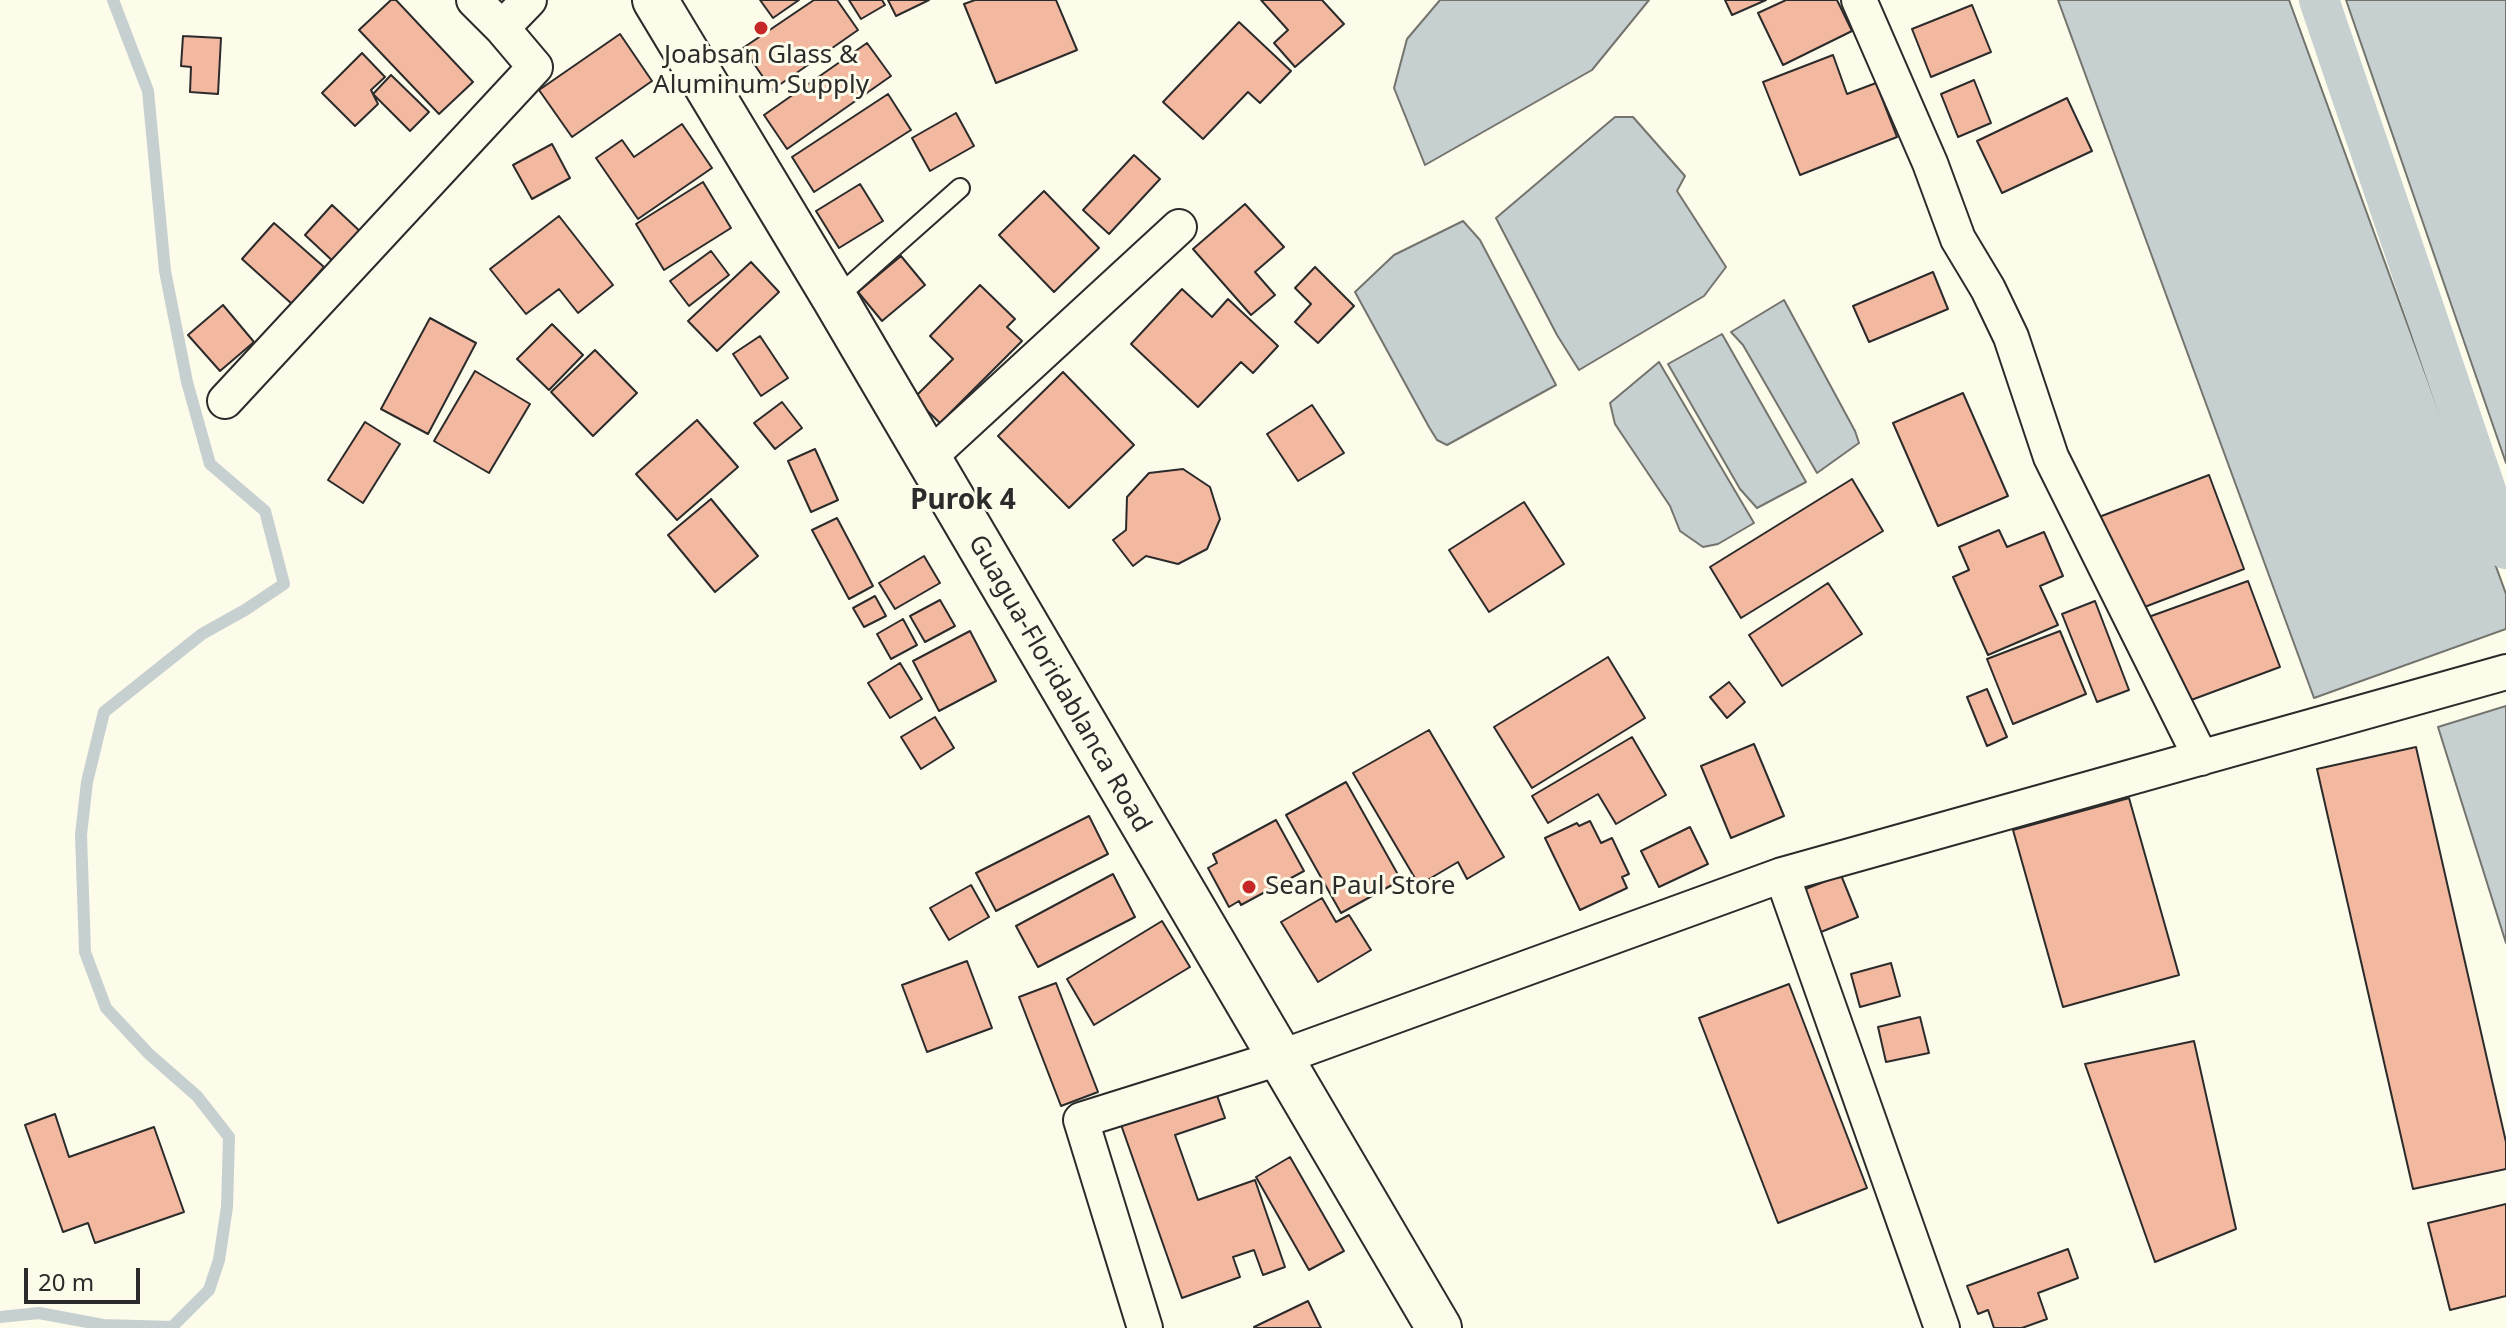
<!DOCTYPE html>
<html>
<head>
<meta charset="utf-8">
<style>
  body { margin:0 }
  #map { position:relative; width:2506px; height:1328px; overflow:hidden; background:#fdfbea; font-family:"Noto Sans",sans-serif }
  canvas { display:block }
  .scale { position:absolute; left:24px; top:1268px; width:116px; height:36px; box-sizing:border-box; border:4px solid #2b2b2b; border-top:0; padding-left:10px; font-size:24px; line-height:28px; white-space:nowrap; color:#2b2b2b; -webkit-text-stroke:6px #fdfbea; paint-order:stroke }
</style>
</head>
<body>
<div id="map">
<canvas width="2506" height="1328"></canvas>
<div class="scale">20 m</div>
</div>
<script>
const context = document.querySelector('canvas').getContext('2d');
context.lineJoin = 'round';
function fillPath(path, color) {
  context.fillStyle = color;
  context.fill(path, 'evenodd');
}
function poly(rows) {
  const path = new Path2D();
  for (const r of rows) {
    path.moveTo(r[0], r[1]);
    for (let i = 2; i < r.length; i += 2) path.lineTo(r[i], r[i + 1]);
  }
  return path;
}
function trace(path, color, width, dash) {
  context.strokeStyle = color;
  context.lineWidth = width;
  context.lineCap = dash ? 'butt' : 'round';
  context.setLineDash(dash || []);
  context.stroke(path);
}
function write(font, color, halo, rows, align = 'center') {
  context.font = font + ' "Noto Sans",sans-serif';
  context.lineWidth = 6;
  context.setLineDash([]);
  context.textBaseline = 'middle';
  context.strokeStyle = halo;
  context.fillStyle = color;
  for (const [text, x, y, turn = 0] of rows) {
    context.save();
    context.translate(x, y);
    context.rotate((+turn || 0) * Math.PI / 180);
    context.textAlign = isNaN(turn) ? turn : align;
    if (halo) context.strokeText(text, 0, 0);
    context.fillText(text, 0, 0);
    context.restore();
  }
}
const water = poly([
  [1440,0,1649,0,1592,70,1425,165,1394,88,1407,39,1440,0],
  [2058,0,2289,0,2506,594,2506,629,2314,698,2058,0],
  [2346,0,2506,0,2506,463,2346,0],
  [1615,117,1633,117,1685,176,1677,191,1726,267,1704,296,1579,370,1557,335,1496,218,1615,117],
  [1463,221,1480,240,1556,385,1447,445,1437,440,1429,427,1355,292,1394,255,1463,221],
  [1784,300,1855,431,1859,443,1817,473,1743,345,1731,332,1784,300],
  [1722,334,1806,482,1757,508,1740,489,1668,364,1722,334],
  [1659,362,1754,523,1718,544,1703,547,1680,531,1670,506,1615,424,1610,403,1659,362],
  [2506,706,2506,943,2438,727,2506,706]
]);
fillPath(water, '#c7d0d0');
trace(water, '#74746e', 2);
trace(poly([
  [0,1317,39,1313,103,1325,172,1327,209,1290,219,1260,227,1207,229,1137,197,1096,149,1054,106,1008,85,952,81,835,87,782,104,712,202,634,245,610,284,584,265,511,210,464,187,382,165,271,148,91,113,0]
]), '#c7d0d0', 12);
trace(poly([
  [2319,0,2506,549]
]), '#c7d0d0', 40);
const building = poly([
  [391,0,396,0,473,82,439,114,359,30,391,0],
  [760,0,799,0,773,18,760,0],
  [814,0,837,0,858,30,772,90,743,48,814,0],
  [849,0,882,0,885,5,861,19,849,0],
  [888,0,929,0,896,16,888,0],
  [975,0,1056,0,1077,50,996,83,964,4,975,0],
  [1261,0,1322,0,1344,24,1295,67,1274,43,1288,30,1261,0],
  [1725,0,1766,0,1732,15,1725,0],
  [1786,0,1837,0,1852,31,1783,65,1758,13,1786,0],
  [1972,5,1991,52,1931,77,1912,29,1972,5],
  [1239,22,1291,71,1260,103,1248,92,1203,139,1163,102,1239,22],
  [620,34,652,81,572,137,539,90,620,34],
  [183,36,221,38,218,94,190,92,191,67,181,66,183,36],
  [867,43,891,76,787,149,764,115,867,43],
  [362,53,385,77,371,90,378,104,355,126,322,93,362,53],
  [1833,55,1847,94,1876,83,1897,137,1800,175,1763,82,1833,55],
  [391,75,429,112,410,131,373,94,391,75],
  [1974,80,1991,123,1958,137,1941,94,1974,80],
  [888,94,911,130,814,192,792,157,888,94],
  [2067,98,2092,151,2002,193,1977,141,2067,98],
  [956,113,974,146,930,171,912,138,956,113],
  [682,124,712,168,638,219,596,158,622,140,634,157,682,124],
  [552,144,570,178,532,199,513,165,552,144],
  [1134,155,1160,179,1109,234,1083,210,1134,155],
  [703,182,731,228,664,270,636,224,703,182],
  [860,184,883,221,839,248,816,211,860,184],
  [1044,191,1099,248,1054,292,999,235,1044,191],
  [1245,204,1284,247,1255,272,1275,295,1251,315,1193,249,1245,204],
  [332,205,364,235,337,265,305,235,332,205],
  [559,216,613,285,578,313,559,289,526,314,490,269,559,216],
  [274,223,324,267,292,304,242,259,274,223],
  [711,251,729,275,689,306,670,281,711,251],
  [901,256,925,285,882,321,858,292,901,256],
  [751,262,779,292,717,351,688,321,751,262],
  [1315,267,1354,306,1318,343,1295,322,1311,304,1295,288,1315,267],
  [1933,272,1948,309,1869,342,1853,306,1933,272],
  [980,285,1015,319,1007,327,1022,341,940,423,914,398,953,359,930,336,980,285],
  [1182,289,1212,317,1228,299,1278,346,1253,373,1241,362,1198,407,1131,344,1182,289],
  [223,305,254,342,220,371,188,335,223,305],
  [430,318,476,343,428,434,381,409,430,318],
  [552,324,583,355,549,390,517,359,552,324],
  [760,336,788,378,761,396,733,354,760,336],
  [595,350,637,393,593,436,551,392,595,350],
  [475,371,530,404,489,473,434,441,475,371],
  [1063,372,1134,445,1069,508,998,436,1063,372],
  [1963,393,2008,496,1938,526,1893,423,1963,393],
  [782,402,802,428,775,449,754,423,782,402],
  [1312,405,1344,453,1298,481,1267,434,1312,405],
  [697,420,738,467,677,520,636,474,697,420],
  [365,422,400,444,363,503,328,480,365,422],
  [815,449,838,500,811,512,788,461,815,449],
  [1183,469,1210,487,1220,519,1207,549,1178,564,1146,556,1133,566,1113,540,1126,530,1127,497,1149,473,1183,469],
  [2209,475,2244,569,2134,611,2099,517,2209,475],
  [1852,479,1883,531,1741,618,1710,567,1852,479],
  [711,499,758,556,715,592,668,535,711,499],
  [1524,502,1564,564,1489,612,1449,550,1524,502],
  [837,518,873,586,849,599,812,530,837,518],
  [1999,530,2007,547,2044,532,2063,576,2040,586,2058,625,1988,655,1953,577,1969,570,1959,547,1999,530],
  [924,556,940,583,895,609,879,583,924,556],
  [2248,581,2280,667,2175,706,2143,619,2248,581],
  [1828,583,1862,634,1782,686,1749,635,1828,583],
  [875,596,886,616,864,627,853,608,875,596],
  [940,600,955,626,925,642,910,616,940,600],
  [2095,601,2129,690,2097,702,2062,614,2095,601],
  [903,619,917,645,891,659,877,634,903,619],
  [970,631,996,681,939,711,913,661,970,631],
  [2060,631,2086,694,2013,724,1987,659,2060,631],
  [1608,657,1645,718,1532,788,1494,727,1608,657],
  [900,663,922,699,890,718,868,683,900,663],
  [1729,682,1745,702,1727,718,1710,697,1729,682],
  [1987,689,2007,737,1987,746,1967,697,1987,689],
  [935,717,954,748,921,769,901,737,935,717],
  [1429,730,1504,857,1467,879,1458,862,1419,885,1353,773,1429,730],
  [1632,737,1666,795,1616,824,1598,794,1548,823,1532,796,1632,737],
  [1754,744,1784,816,1731,838,1701,766,1754,744],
  [2416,747,2506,1142,2506,1169,2413,1189,2317,769,2416,747],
  [1346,782,1401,880,1341,913,1286,815,1346,782],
  [2129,798,2179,975,2063,1007,2013,830,2129,798],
  [1089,816,1108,854,996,911,976,873,1089,816],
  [1276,820,1304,871,1241,905,1239,901,1229,907,1208,868,1217,863,1213,854,1276,820],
  [1590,821,1601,843,1612,838,1629,874,1622,877,1627,888,1580,910,1545,838,1577,823,1579,826,1590,821],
  [1690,827,1708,864,1659,887,1641,851,1690,827],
  [1113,874,1135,917,1038,967,1016,926,1113,874],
  [1841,875,1858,917,1816,934,1798,892,1841,875],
  [971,885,989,917,949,940,930,908,971,885],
  [1322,898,1336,922,1349,915,1371,950,1318,982,1281,922,1322,898],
  [1162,921,1190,967,1094,1025,1067,979,1162,921],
  [967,961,992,1028,927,1052,902,985,967,961],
  [1891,963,1900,996,1860,1007,1851,974,1891,963],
  [1056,983,1098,1092,1061,1106,1019,997,1056,983],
  [1789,984,1867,1188,1778,1223,1699,1018,1789,984],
  [1920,1017,1929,1053,1886,1062,1878,1027,1920,1017],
  [2194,1041,2236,1229,2155,1262,2085,1064,2194,1041],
  [1214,1087,1225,1118,1175,1135,1198,1200,1255,1180,1285,1267,1263,1275,1254,1250,1233,1257,1240,1277,1182,1298,1119,1119,1214,1087],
  [55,1114,69,1157,154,1127,184,1212,95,1243,88,1223,63,1232,25,1125,55,1114],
  [1290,1157,1344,1251,1309,1270,1256,1177,1290,1157],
  [2506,1204,2506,1296,2450,1310,2428,1223,2506,1204],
  [2068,1249,2078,1278,2038,1293,2047,1319,2022,1328,1994,1328,1988,1310,1978,1314,1967,1286,2068,1249],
  [1308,1301,1321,1328,1255,1328,1254,1327,1308,1301]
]);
fillPath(building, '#f2b8a0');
trace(building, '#2b2b2b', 2);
const lane = poly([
  [835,299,960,188]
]);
const street = poly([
  [474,0,502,28,529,0],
  [1859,0,1930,163,1958,239,1988,289,2011,337,2051,457,2201,758],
  [225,401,535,67,502,28],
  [927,459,1179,227],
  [1782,875,1942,1328],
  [1145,1328,1081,1120,1279,1058,1782,875,2506,672]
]);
const primary = poly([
  [655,0,835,299,1439,1328]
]);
trace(lane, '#2b2b2b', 22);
trace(street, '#2b2b2b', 38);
trace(primary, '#2b2b2b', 48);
trace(lane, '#fdfbea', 18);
trace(street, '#fdfbea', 34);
trace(primary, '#fdfbea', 44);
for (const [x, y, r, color] of [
  [761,28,8,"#c62828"],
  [1249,887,8,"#c62828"]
]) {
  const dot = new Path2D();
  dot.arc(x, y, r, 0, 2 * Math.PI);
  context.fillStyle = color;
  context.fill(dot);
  trace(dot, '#fdfbea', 3);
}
write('26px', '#2b2b2b', '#fdfbea', [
  ["Joabsan Glass &",761,56],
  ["Aluminum Supply",761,86],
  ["Sean Paul Store",1265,887,"left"]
]);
write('26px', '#2b2b2b', '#fdfbea', [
  ["Guagua-Floridablanca Road",1059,684,60]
]);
write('bold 28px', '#2b2b2b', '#fdfbea', [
  ["Purok 4",963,501]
]);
</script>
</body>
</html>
